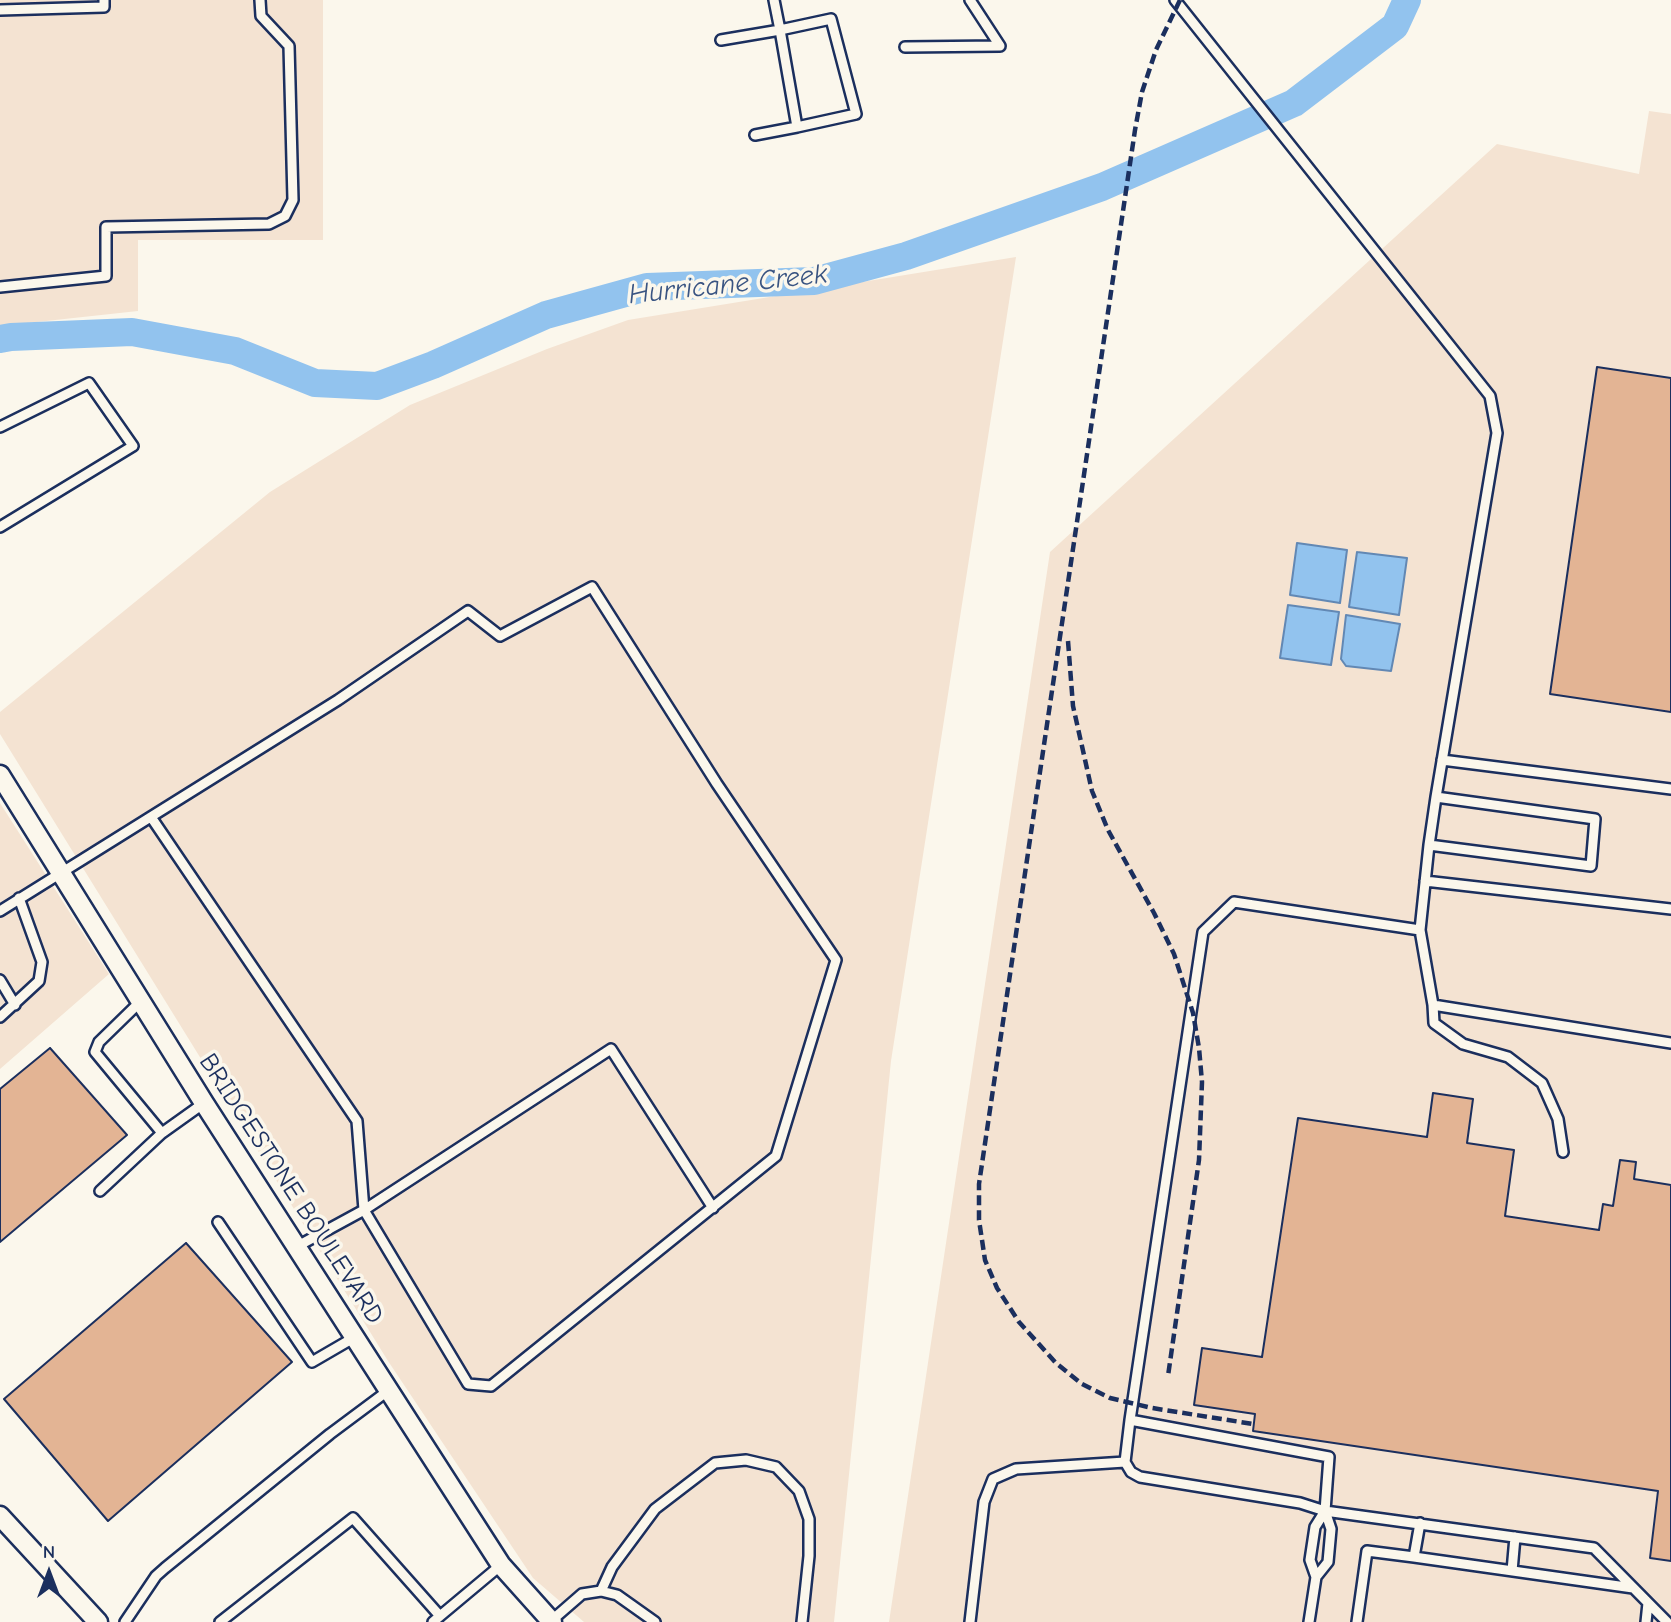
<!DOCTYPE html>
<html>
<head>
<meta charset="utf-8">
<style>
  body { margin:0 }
  #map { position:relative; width:1671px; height:1622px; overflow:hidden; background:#fbf7ec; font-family:"Comic Neue",sans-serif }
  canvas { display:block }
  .north { position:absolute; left:14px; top:1538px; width:70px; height:70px; -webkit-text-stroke:5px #fbf7ec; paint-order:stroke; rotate:0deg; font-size:19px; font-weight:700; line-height:28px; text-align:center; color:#1b2f5e }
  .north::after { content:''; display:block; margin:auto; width:24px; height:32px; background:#1b2f5e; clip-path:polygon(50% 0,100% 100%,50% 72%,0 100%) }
</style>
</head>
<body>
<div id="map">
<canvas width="1671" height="1622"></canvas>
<div class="north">N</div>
</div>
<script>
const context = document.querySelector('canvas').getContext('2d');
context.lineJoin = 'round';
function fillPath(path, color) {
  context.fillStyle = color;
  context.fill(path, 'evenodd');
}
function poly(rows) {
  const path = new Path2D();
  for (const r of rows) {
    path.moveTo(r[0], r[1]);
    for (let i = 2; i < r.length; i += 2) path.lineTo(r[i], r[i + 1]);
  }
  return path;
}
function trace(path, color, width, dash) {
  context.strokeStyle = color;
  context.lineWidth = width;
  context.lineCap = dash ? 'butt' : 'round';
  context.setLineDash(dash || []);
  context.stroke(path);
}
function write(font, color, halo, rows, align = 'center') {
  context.font = font + ' "Comic Neue",sans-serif';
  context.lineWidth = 7;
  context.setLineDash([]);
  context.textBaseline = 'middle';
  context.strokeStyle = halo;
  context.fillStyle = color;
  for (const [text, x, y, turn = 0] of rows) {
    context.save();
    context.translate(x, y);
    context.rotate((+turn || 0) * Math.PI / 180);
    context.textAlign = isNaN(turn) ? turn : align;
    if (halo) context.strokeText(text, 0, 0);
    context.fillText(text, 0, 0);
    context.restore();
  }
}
fillPath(poly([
  [0,0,323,0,323,240,138,240,138,311,0,326],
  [1649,111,1671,114,1671,1622,889,1622,1050,552,1497,144,1639,174],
  [1016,257,891,1061,834,1622,584,1622,533,1578,388,1361,0,734,0,712,270,492,410,405,547,349,628,320],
  [0,803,109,974,0,1069]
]), '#f4e3d2');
const water = poly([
  [1297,543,1347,550,1340,603,1290,595,1297,543],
  [1357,552,1407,558,1399,615,1349,607,1357,552],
  [1288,605,1339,612,1331,665,1280,658,1288,605],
  [1346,615,1400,624,1391,671,1346,666,1341,659,1346,615]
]);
fillPath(water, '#92c3ee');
trace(water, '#6288b4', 2);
trace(poly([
  [0,339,11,337,132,332,235,351,315,383,377,386,433,365,546,315,647,287,814,281,906,256,1102,187,1294,103,1395,26,1407,0]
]), '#92c3ee', 28);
const building = poly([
  [1597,367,1671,378,1671,712,1550,694,1597,367],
  [50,1048,127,1135,0,1242,0,1089,50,1048],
  [1433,1093,1473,1099,1467,1143,1514,1150,1505,1216,1599,1230,1603,1204,1613,1206,1620,1160,1636,1162,1634,1179,1671,1185,1671,1561,1650,1558,1658,1491,1253,1431,1255,1414,1194,1405,1202,1348,1262,1357,1298,1118,1427,1137,1433,1093],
  [186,1243,292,1362,108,1521,4,1399,186,1243]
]);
fillPath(building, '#e3b494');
trace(building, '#1b2f5e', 2);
const lane = poly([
  [1175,0,1490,396,1497,433,1436,797],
  [0,10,104,7,104,0],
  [721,40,780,30,831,19,856,114,797,127,780,30,774,0],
  [905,47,1000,46,970,0],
  [755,135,797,127],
  [0,287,106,276,106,227,269,224,285,216,293,200,289,46,261,16,260,0],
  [0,427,89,383,133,446,0,527],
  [1442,760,1671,789],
  [151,817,357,1121,364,1210,611,1049,713,1208],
  [1425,881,1671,909],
  [0,911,338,700,468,611,500,636,592,587,717,784,836,960,776,1156,491,1386,468,1384,364,1210,296,1247],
  [1420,930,1433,1005,1671,1043],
  [0,980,15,1005],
  [141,1001,99,1042,95,1052,162,1133],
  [1433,1005,1434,1023,1463,1044,1508,1057,1542,1083,1558,1119,1563,1152],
  [0,1017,39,981,42,962,19,898],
  [100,1191,162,1133,204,1103],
  [218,1222,312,1362,355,1337],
  [1130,1420,1125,1462,1131,1472,1140,1477,1300,1503,1325,1511,1594,1548,1667,1622],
  [1414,1557,1633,1588],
  [1512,1571,1515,1537],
  [1316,1577,1328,1562,1331,1529,1325,1511,1329,1457,1130,1420,1203,932,1234,902,1420,930,1429,845,1436,797,1595,819,1591,866,1429,845],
  [601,1591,612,1567,655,1509,715,1463,746,1460,776,1467,799,1491,809,1519,809,1556,802,1622],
  [440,1616,501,1565],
  [551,1621,582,1594,601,1591,617,1595,655,1622],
  [125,1622,156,1576,165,1568,330,1434,389,1390],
  [220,1622,353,1518,440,1616,433,1622],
  [970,1622,984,1502,993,1479,1016,1469,1125,1462],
  [1309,1622,1316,1577,1310,1560,1315,1527,1325,1511],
  [1357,1622,1367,1551,1414,1557,1420,1523],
  [1646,1622,1648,1603]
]);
const street = poly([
  [0,775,204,1103,501,1565,552,1622],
  [0,1516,98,1622]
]);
trace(lane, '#1b2f5e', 14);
trace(street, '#1b2f5e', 23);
trace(lane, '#fbf7ec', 9);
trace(street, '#fbf7ec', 18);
trace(poly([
  [1180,0,1156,50,1142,92,1135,130,979,1184,979,1220,985,1260,997,1288,1019,1322,1056,1363,1082,1384,1110,1398,1152,1408,1253,1424],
  [1068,641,1073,706,1092,791,1108,830,1154,913,1174,954,1193,1013,1199,1048,1202,1082,1199,1160,1168,1376]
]), '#1b2f5e', 4.5, [10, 5]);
write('26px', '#1b2f5e', '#fbf7ec', [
  ["BRIDGESTONE BOULEVARD",291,1189,57]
]);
write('italic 28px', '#395482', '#fbf7ec', [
  ["Hurricane Creek",728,285,-6]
]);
</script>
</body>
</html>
